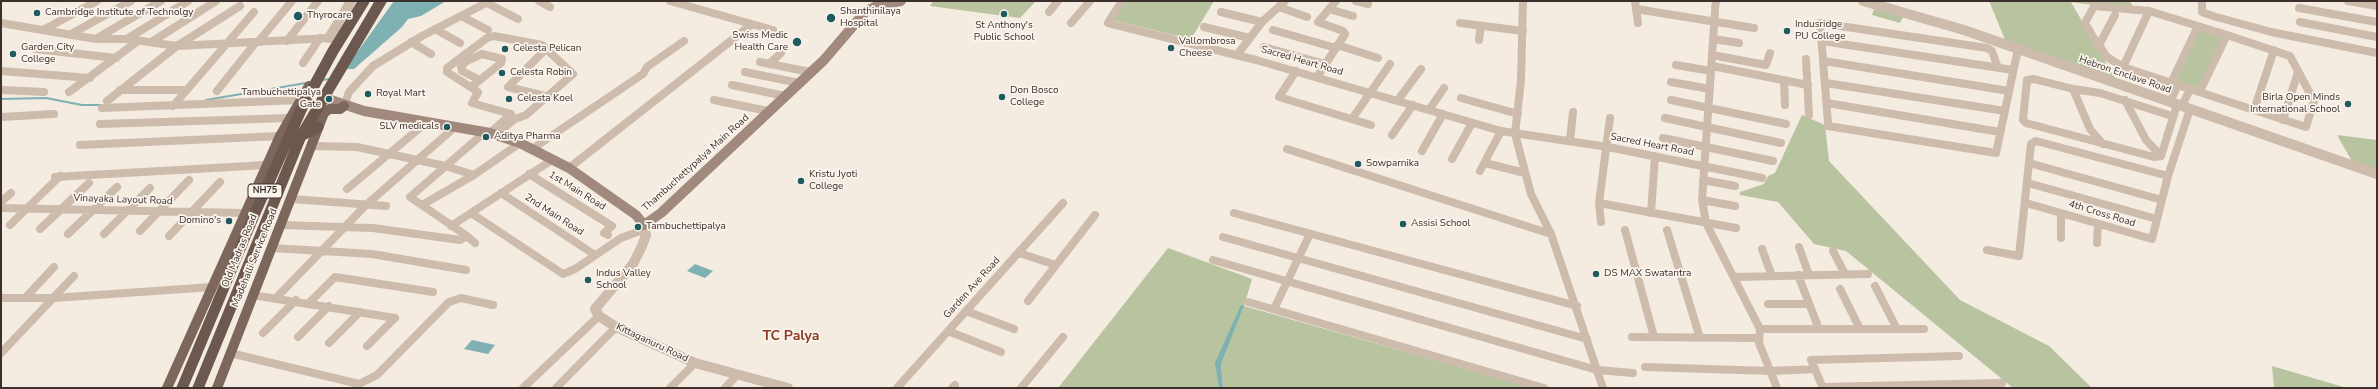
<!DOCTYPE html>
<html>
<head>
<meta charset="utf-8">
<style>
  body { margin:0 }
  #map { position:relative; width:2378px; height:389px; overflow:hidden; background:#f4ebe1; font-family:"Nunito Sans",sans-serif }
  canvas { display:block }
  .frame { position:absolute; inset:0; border:2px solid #3b302b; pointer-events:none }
</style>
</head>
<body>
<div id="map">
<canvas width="2378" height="389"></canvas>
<div class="frame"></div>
</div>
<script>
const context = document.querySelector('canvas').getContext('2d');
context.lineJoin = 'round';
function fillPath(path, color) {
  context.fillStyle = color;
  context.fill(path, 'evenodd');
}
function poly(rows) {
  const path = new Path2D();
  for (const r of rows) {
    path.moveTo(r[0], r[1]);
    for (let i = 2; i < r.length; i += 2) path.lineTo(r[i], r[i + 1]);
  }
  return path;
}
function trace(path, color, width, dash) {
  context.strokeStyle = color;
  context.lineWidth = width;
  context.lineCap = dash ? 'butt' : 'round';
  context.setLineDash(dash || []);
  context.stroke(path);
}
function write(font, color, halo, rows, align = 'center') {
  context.font = font + ' "Nunito Sans",sans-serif';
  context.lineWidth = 3.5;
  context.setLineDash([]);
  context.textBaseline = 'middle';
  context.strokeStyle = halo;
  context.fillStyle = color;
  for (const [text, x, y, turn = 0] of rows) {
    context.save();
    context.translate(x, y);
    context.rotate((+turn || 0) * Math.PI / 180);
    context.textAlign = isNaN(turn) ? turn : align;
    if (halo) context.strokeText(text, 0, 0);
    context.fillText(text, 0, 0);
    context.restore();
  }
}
fillPath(poly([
  [933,1,1036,1,1020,18,930,6],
  [1127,1,1214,1,1191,39,1113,20],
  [1989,1,2130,1,2135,11,2071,2,2116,80,2006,42],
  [1874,9,1903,17,1900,23,1872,15],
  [2200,28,2223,35,2200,89,2176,81],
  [1802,115,1825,125,1829,161,1960,300,2049,346,2092,388,2013,388,1846,251,1814,244,1778,202,1740,195,1740,192,1764,184,1768,176,1775,173],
  [2337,135,2377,140,2377,171,2353,163],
  [1168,248,1252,279,1244,306,1533,388,1223,388,1221,364,1216,363,1219,388,1058,388],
  [2272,366,2347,388,2274,388]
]), '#b8c4a0');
fillPath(poly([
  [394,1,446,1,421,16,408,19,402,27,354,69,345,69],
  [695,264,713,271,705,278,687,271],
  [1241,305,1244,305,1221,364,1223,388,1219,388,1215,363],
  [472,340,495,345,488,354,464,349]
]), '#7fb0b2');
trace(poly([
  [321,80,331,79],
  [1,99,46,98,82,105,102,105],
  [206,100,306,83]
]), '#7fb0b2', 2);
trace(poly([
  [539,1,550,7],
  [670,1,773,30],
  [1122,1,1108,23,1256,60,1501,131,1608,147,1762,178],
  [1356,1,1368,4],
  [1523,1,1521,80,1515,134,1531,194,1551,234,1603,388],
  [1635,1,1638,23],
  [2202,1,2202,12,2213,16,2271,32,2377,53],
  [2348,1,2377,6],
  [487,3,518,19],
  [1279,7,1307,17],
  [1715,8,1716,1],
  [2299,8,2377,22],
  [1329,9,1353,16],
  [1636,9,1754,28],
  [2149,11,2123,67,2254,110,2274,50],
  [1049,12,1058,1],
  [1221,12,1262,22],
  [1715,12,1702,200,1706,223,1760,329,1759,343,1777,388],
  [2115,15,2099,45,2107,57,2123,67],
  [461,16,488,30],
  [2300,22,2377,37],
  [1,23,96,39,127,39,177,46,329,38],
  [1071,23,1090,1],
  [1460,23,1523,31],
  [1204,27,1250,38],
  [45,29,97,1],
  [435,29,460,43],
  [1273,30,1336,48],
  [71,34,131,1],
  [2227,35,2290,56,2314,101,2306,127,2254,110],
  [99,37,161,1],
  [127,39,188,1],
  [1714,39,1739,43],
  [1479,40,1481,26],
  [153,41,216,1],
  [287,41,318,1],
  [1822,41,2013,70],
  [258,42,292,1],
  [411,42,431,54],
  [1337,45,1378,58],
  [1264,47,1325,64],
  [35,49,116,58],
  [2100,49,2085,23,2094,6,2149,11,2227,35,2200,91],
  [545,50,508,87,549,97],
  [482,54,502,59,501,63,480,80,462,71,461,67,465,62,482,54],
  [1237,55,1262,22,1285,1],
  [1712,55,1766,65,1770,53],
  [1806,59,1809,115],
  [1824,61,2009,91],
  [760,62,810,72],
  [303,63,320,38],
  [769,64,781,53],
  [1676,65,1711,71],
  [1712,66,1808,85],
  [1,71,90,78],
  [1296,71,1279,97,1371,125],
  [745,72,799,83],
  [1317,77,1345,34,1343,31,1318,22,1336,1],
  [1784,81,1785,105],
  [1671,82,1710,89],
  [1826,83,2005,111],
  [2171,83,2198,26],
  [732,85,785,96],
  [471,87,480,80],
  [2073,89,2090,129,2103,144],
  [1,90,44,92],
  [120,90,186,90],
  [217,91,256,42],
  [69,92,138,41],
  [1461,98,1518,114],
  [714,100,768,111],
  [1398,100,1421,69],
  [1671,100,1786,124],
  [2125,100,2146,140,2161,156],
  [107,101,177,46,240,6],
  [2170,102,2178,85],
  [1827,103,2000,132],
  [173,106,254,12],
  [344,106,349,92,373,66,422,36,490,1],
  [2182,106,2190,89],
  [102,108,300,100],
  [1429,110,1444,88],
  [2172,116,2100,93,2073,89,2034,79,2027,80,2023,120,2026,123,2154,157,2161,156,2177,105],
  [1,117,54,114],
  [1665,118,1781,143],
  [1352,119,1390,64],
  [2283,120,2298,72],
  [1828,123,1820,23,1987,48,1992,51,1998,68],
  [100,124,289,118],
  [1828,126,1996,153,2018,49],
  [490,133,511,114,472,103,478,92,447,72,447,68,487,38,494,36,542,45,573,74,526,115,515,119,497,134],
  [1392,135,1413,105],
  [1663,138,1773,161],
  [1570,141,1573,112],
  [80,145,280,136],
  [311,146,357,147,445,166,474,175],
  [532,149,643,74,647,67,684,41],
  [1287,149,1551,234],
  [1422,151,1443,114],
  [1452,159,1472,123],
  [1485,163,1525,173],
  [2029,163,2162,200],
  [569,168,751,25],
  [1480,171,1501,131],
  [529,174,612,226,604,233,608,235],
  [55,177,266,165],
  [1703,180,1735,186],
  [2028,183,2157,219],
  [347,189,427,122],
  [501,193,595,255],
  [292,199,386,206],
  [1702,200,1735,206],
  [1,202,11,193],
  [1599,203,1736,228],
  [2026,203,2152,239,2168,176,2190,109],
  [422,205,474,175,520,143],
  [1,208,244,213],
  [471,213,563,274,575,269,621,238,645,229],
  [1234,213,1577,306],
  [1651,213,1655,156],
  [2061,214,2061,238],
  [1601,222,1599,203,1610,118],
  [10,225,60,176],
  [281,225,373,228,460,240,467,236,410,197,485,132],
  [451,226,552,160],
  [40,229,89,183],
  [1625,230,1654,337],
  [1667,230,1700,338],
  [140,231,189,180],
  [68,234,117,187],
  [104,234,150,188],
  [169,236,220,182],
  [467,236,475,243],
  [1223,237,1587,339],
  [2097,243,2098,224],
  [1799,247,1809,275],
  [272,248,372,254,466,270],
  [1762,249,1772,276],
  [1987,250,2019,256,2031,144,2036,141,2168,176],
  [1833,251,1845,274],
  [1019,253,1056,265],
  [1213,260,1597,370,1633,373],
  [1798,275,1819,329],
  [1735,277,1868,274],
  [1875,286,1897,329],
  [1840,289,1860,329],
  [252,295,395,318],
  [26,297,54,267],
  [277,297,366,205,455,127],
  [1,298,54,298,212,287],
  [1028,301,1095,215],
  [1248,302,1544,388],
  [309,303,335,277,433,292],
  [1768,304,1809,304],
  [1274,309,1310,234],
  [966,311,1014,329],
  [1760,329,1924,329],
  [948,331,1001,352],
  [263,333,296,300],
  [298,337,329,306],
  [1632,337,1758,338],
  [329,343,360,312],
  [367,346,395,318],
  [1,353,74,276],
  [230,353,359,384,377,375,449,302,461,298,493,305],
  [1645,367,1771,371,1815,369],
  [1822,387,2002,383],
  [523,388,599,316],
  [556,388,616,327],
  [670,388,695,363],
  [725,388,737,375],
  [897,388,1063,203],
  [952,388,955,385],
  [1021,388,1063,337],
  [1823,388,1811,360,1959,356]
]), '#cdbbac', 8);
trace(poly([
  [1863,1,1964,30,2377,174],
  [329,38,351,1],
  [644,225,646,235,642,246,633,264,595,309,599,316,616,327,695,363,788,388]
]), '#cdbbac', 10);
trace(poly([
  [322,97,364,111,490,133,520,143,569,168,636,215,644,225,661,213,824,60,866,11,879,5,901,1]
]), '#a18a7d', 10);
trace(poly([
  [167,388,280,136,309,86],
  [217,388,324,113,329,109,340,109,344,106]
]), '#7d675c', 10);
trace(poly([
  [301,136,318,127],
  [182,388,255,213,302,108,333,51,364,1],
  [198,388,301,136,381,1]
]), '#6c584f', 11);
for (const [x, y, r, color] of [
  [37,13,4,"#1f5a5e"],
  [1004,14,4,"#1f5a5e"],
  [298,16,5,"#1f5a5e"],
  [831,18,5,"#1f5a5e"],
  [1787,31,4,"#1f5a5e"],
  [797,42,5,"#1f5a5e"],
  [1171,48,4,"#1f5a5e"],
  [505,49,4,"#1f5a5e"],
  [13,54,4,"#1f5a5e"],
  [502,73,4,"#1f5a5e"],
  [368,94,4,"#1f5a5e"],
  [1002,97,4,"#1f5a5e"],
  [329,99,4,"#1f5a5e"],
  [509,99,4,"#1f5a5e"],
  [2348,104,4,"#1f5a5e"],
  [447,127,4,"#1f5a5e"],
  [486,137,4,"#1f5a5e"],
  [1358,164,4,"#1f5a5e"],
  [801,181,4,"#1f5a5e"],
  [229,221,4,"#1f5a5e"],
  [1403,224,4,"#1f5a5e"],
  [638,227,4,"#1f5a5e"],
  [1596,274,4,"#1f5a5e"],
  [588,280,4,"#1f5a5e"]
]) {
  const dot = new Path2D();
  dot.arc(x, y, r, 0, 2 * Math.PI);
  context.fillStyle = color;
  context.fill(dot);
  trace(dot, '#fbf5ee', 1.5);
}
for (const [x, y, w] of [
  [265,191,34]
]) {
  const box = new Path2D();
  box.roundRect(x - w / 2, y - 7, w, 14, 3);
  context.fillStyle = '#fbf5ee';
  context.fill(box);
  trace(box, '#3b302b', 1);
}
write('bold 9px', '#3b302b', null, [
  ["NH75",265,191]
]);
write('10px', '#3b302b', '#fbf5ee', [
  ["Shanthinilaya",840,12],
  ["Hospital",840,24],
  ["Cambridge Institute of Technolgy",45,13],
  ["Thyrocare",307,16],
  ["Indusridge",1795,25],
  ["PU College",1795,37],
  ["St Anthony's",1004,26,"center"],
  ["Public School",1004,38,"center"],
  ["Swiss Medic",788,36,"right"],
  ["Health Care",788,48,"right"],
  ["Vallombrosa",1179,42],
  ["Cheese",1179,54],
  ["Garden City",21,48],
  ["College",21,60],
  ["Celesta Pelican",513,49],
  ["Celesta Robin",510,73],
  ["Don Bosco",1010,91],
  ["College",1010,103],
  ["Tambuchettipalya",321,93,"right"],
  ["Gate",321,105,"right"],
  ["Royal Mart",376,94],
  ["Birla Open Minds",2340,98,"right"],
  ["International School",2340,110,"right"],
  ["Celesta Koel",517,99],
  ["SLV medicals",439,127,"right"],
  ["Aditya Pharma",494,137],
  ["Sowparnika",1366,164],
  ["Kristu Jyoti",809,175],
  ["College",809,187],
  ["Domino's",221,221,"right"],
  ["Assisi School",1411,224],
  ["Tambuchettipalya",646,227],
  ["Indus Valley",596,274],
  ["School",596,286],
  ["DS MAX Swatantra",1604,274]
], 'left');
write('10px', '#3b302b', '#fbf5ee', [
  ["Sacred Heart Road",1302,61,16],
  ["Hebron Enclave Road",2125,75,19],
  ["Sacred Heart Road",1652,145,11],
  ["Thambuchettypalya Main Road",696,163,-42],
  ["1st Main Road",577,191,32],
  ["Vinayaka Layout Road",123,200,2],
  ["4th Cross Road",2102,214,17],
  ["2nd Main Road",554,215,33],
  ["Old Madras Road",240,251,-68],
  ["Madehalli Service Road",255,258,-68],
  ["Garden Ave Road",972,288,-48],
  ["Kittaganuru Road",652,343,25]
]);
write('bold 14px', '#8c3b22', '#fbf5ee', [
  ["TC Palya",791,337]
]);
</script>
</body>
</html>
